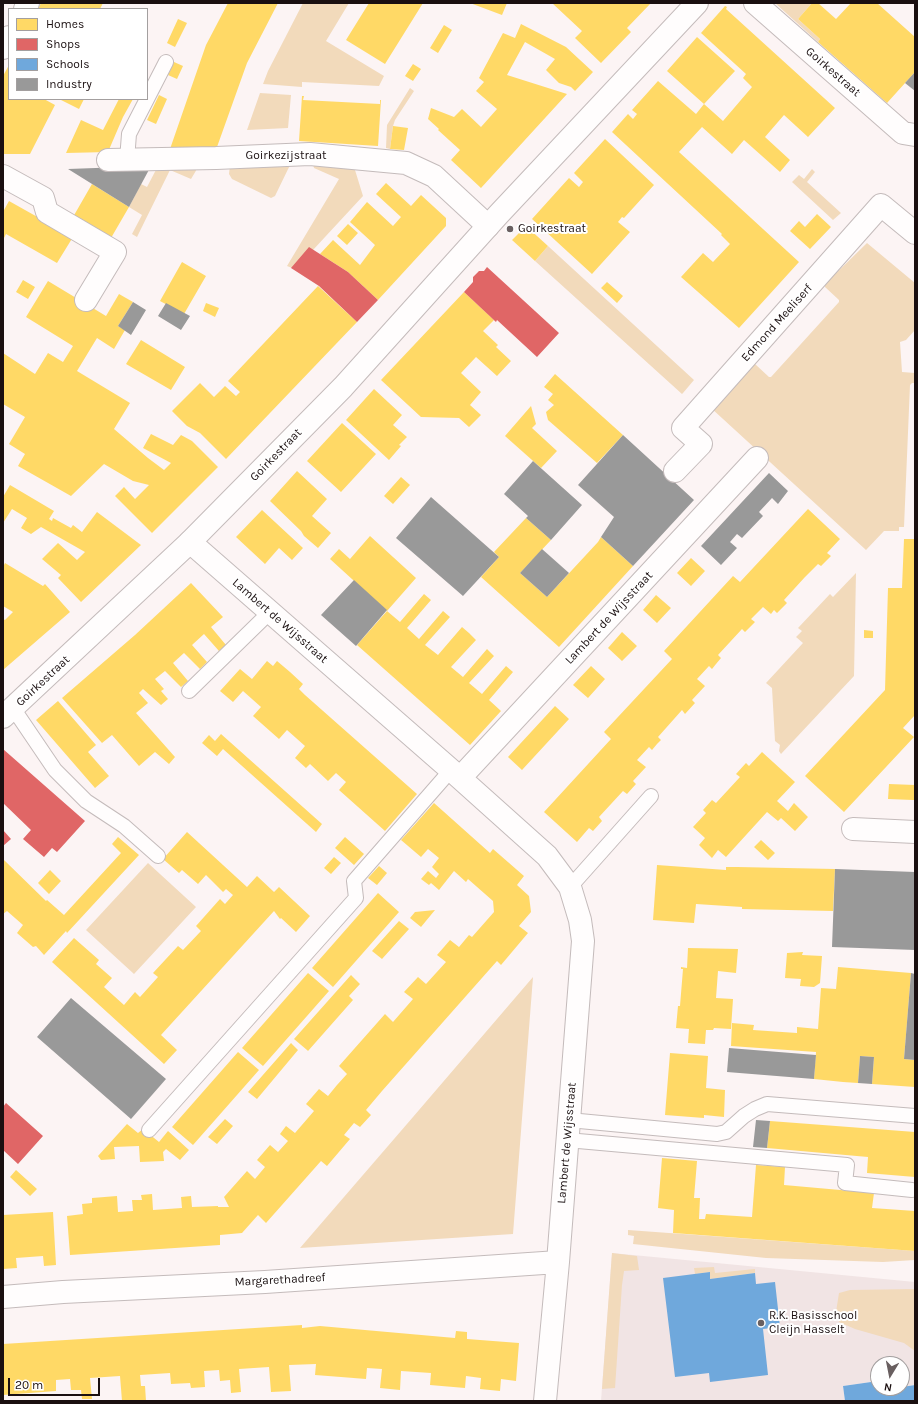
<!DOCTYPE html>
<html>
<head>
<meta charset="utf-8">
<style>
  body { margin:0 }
  #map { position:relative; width:918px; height:1404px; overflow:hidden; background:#fcf4f4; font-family:Karla,sans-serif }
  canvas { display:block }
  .frame { position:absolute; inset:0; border:4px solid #1a0f10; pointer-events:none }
  .legend { position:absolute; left:8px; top:8px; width:140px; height:92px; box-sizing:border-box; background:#fff; border:1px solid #a39f9f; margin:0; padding:5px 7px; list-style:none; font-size:12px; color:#1a0f10 }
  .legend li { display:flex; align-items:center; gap:8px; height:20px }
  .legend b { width:20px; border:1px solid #a39f9f }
  .north { position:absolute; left:870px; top:1356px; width:40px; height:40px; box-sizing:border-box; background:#fff; border:1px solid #a39f9f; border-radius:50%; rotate:190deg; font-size:11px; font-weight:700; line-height:16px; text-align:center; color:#1a0f10 }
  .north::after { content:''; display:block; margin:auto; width:14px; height:18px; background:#695f60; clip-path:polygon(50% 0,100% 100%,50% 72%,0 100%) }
  .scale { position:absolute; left:8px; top:1378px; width:92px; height:18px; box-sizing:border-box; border:2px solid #1a0f10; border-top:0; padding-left:5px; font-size:12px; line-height:14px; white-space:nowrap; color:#1a0f10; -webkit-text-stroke:3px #fff; paint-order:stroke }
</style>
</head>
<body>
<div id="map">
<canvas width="918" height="1404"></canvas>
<div class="frame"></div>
<ul class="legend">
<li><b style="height:11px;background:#ffd966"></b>Homes</li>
<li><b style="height:11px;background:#e06666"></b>Shops</li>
<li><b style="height:11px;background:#6fa8dc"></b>Schools</li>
<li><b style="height:11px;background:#999"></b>Industry</li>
</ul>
<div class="north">N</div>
<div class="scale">20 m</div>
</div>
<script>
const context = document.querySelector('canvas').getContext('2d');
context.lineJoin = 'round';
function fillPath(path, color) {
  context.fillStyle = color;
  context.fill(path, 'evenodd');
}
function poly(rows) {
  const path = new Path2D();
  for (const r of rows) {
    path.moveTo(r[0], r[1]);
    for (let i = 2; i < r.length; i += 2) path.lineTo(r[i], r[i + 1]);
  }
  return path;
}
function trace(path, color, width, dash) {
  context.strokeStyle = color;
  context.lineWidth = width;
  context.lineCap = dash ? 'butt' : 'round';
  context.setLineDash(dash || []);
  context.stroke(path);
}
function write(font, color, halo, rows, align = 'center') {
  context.font = font + ' Karla,sans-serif';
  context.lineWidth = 4;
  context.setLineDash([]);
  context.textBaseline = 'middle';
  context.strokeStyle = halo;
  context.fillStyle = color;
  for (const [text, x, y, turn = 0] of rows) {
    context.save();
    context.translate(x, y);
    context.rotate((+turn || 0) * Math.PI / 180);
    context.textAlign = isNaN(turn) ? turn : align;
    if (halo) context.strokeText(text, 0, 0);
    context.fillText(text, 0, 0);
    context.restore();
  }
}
fillPath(poly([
  [612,1253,915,1282,915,1385,902,1387,902,1364,878,1364,878,1381,843,1386,845,1401,601,1401]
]), '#f1e4e4');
fillPath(poly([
  [303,3,349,3,326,41,384,76,379,86,302,82,302,87,263,84,268,71],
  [775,3,812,3,798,19,820,39,818,42],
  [410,88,414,91,395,120,393,126,390,149,386,148,387,125],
  [260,93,291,95,288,128,247,130],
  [291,163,275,196,271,198,232,179,229,174,230,165],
  [313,164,328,165,355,170,363,196,313,250,292,268,287,266,339,179,314,168],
  [158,166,197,169,191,179,170,170,137,237,132,234,142,215,129,207,141,184,147,187],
  [812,169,815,172,807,182,841,213,833,220,792,182,799,175,804,179],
  [867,243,915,283,915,330,906,340,900,342,902,372,915,373,915,383,912,383,910,385,904,527,899,527,899,531,884,531,866,550,711,408,755,364,769,377,771,377,839,302,839,300,825,287,825,284],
  [548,246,694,380,683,393,682,394,535,261],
  [856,573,854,676,781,754,779,751,780,745,775,741,772,688,766,683,803,643,796,637,802,631,798,628,830,594,833,597],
  [148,863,196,907,134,974,86,930],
  [533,977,513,1234,300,1248,413,1117],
  [628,1230,915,1251,915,1260,883,1262,766,1258,633,1244,634,1236,628,1235],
  [612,1253,637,1256,639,1270,624,1271,622,1285,615,1388,602,1389],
  [714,1267,715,1273,755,1269,755,1273,710,1279,710,1272,695,1274,694,1268],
  [915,1289,915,1351,904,1343,855,1329,839,1322,836,1312,839,1293,850,1290]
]), '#f2dabb');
fillPath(poly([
  [41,3,103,3,100,9,38,9],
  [228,3,278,3,247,63,217,147,170,149,206,45],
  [369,3,423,3,385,64,346,40],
  [470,3,507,3,502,15],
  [552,3,651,3,627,28,631,32,601,63,575,38,582,31],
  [812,3,818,3,836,19,851,3,877,3,915,37,915,72,887,103,818,42,820,39,798,19],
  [725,6,727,7,726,9,835,108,808,137,784,115,765,137,790,160,780,172,744,140,732,154,702,127,679,152,799,262,739,328,681,277,703,253,713,262,730,244,721,235,722,234,612,132,628,114,633,119,637,114,632,110,658,81,696,114,704,104,723,121,752,87,743,78,746,74,701,33],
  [178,19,187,23,175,47,167,43],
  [521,24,566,47,593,72,575,91,571,87,559,83,546,70,555,59,525,42,507,75,567,94,481,188,451,160,460,150,438,130,439,129,428,119,431,108,454,117,462,109,481,127,497,109,476,91,484,82,479,78,503,33,515,38],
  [444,25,452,30,438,53,430,48],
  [697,37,735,71,704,104,667,71],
  [174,62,183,66,177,79,168,75],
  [413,64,421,69,413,81,405,76],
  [9,65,9,99,44,99,55,105,30,154,3,154,3,76],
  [159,95,167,99,156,124,147,120],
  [302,96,304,96,303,100,380,104,380,100,381,100,378,146,299,141],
  [59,99,84,99,79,109],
  [119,99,133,99,123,117,108,152,66,153,81,120,103,130],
  [393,126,408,128,404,150,390,149],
  [605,139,654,185,624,218,622,217,618,222,630,232,592,274,532,219,569,178,579,187,583,182,574,173],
  [386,183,411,206,421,195,446,218,446,226,378,300,348,272,320,254,333,240,360,265,375,245,350,222,367,202,393,226,401,217,376,194],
  [92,184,129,207,111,238,73,217],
  [9,201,73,237,57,263,6,234,3,240,3,210,4,210],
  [817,214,831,227,810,249,790,231,799,221,805,227],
  [348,224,358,233,347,245,337,236],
  [526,226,548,246,535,261,512,240],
  [182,262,206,276,184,314,160,301],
  [23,280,35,287,28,299,16,292],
  [48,281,106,316,119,294,133,302,118,326,125,330,114,349,97,338,77,371,130,403,114,429,148,458,164,470,171,463,143,448,151,434,173,445,181,435,192,441,218,467,152,533,115,496,124,487,135,499,149,485,133,481,104,464,71,496,18,466,25,454,9,444,25,417,3,404,3,353,35,374,48,353,63,362,73,346,26,317],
  [607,282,623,296,617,303,601,288],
  [318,286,357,322,226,459,200,433,187,426,172,411,200,383,214,397,225,386,236,396,240,392,228,381],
  [464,292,494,320,483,331,498,345,496,347,511,361,497,376,476,357,461,373,481,392,470,405,481,415,469,427,459,418,421,417,381,380],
  [206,303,219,308,215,317,203,311],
  [141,340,185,367,171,390,126,364],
  [555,374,623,435,597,463,548,420,546,412,554,405,548,400,553,394,544,387],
  [374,389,402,415,393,425,407,437,399,445,401,446,389,460,346,420],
  [531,406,536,424,532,428,557,451,541,468,505,436],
  [342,423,376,454,341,492,307,461],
  [297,471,327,499,312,516,331,533,318,548,304,536,301,531,270,501],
  [401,477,410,485,393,504,384,496],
  [10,485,54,511,49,519,52,521,53,518,71,528,73,525,82,532,97,512,141,545,81,602,58,578,61,575,42,559,58,543,77,560,85,552,41,527,31,534,21,528,27,518,12,509,3,523,3,497],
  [808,509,840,539,827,553,831,556,821,566,818,564,805,577,784,600,787,603,777,613,774,610,771,614,763,607,751,619,755,622,745,632,742,629,718,655,721,658,716,664,712,669,709,666,697,679,705,686,692,700,695,703,685,714,682,710,658,737,661,740,657,744,652,750,649,747,637,760,646,767,633,781,636,784,627,794,623,791,599,817,602,821,593,831,589,828,577,842,544,812,611,739,604,732,672,659,664,651,733,576,740,582],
  [262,510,303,548,292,560,279,548,265,564,236,537],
  [526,518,551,540,520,573,547,597,598,542,601,537,633,566,559,647,481,577,499,557,494,552],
  [370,536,416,578,387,611,330,559,339,549,350,559],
  [904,539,915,539,915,715,903,728,914,737,844,812,805,776,885,690,888,588,902,588],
  [691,558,705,571,691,586,677,573],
  [5,563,43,586,45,584,70,612,3,670,3,619,5,620,13,612,3,606,3,567],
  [191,583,223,617,211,627,226,645,219,651,204,634,192,645,207,662,200,669,184,653,173,663,188,681,181,687,165,671,155,679,164,689,161,691,168,699,161,705,143,689,139,693,148,703,136,713,175,757,169,764,155,752,139,766,112,735,102,743,62,698,135,635],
  [424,594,431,600,407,628,419,639,443,611,450,617,425,645,438,655,462,627,469,633,476,640,451,667,463,677,487,649,494,656,469,683,482,694,506,666,513,672,489,700,501,711,470,745,357,645,387,611,400,622],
  [656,595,671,608,657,623,643,610],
  [864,630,873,631,873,638,864,638],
  [622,632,637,646,622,661,608,648],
  [267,661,273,666,277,661,290,672,303,684,299,689,305,695,417,794,385,831,339,790,346,782,336,773,328,781,310,764,306,768,295,758,305,746,287,730,279,739,253,716,261,707,243,691,233,702,220,691,240,669,252,679],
  [591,666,605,679,588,698,573,685],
  [58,701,96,745,88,752,109,776,95,788,36,720],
  [555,706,569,719,522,770,508,757],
  [221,734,322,824,316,832,223,749,217,756,202,743,209,735,215,741],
  [762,752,795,782,777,801,788,811,794,803,808,817,795,831,781,818,778,821,767,812,726,857,718,850,712,858,699,845,705,838,693,827,706,813,703,810,712,800,716,803,740,777,736,774,746,763,749,766],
  [889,784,915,785,915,800,913,800,913,795,913,800,888,799],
  [434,803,490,853,493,849,524,876,517,885,529,896,531,912,519,926,528,933,501,965,497,961,382,1091,366,1110,371,1115,360,1127,354,1123,344,1135,350,1139,327,1166,321,1161,266,1223,258,1215,242,1233,220,1235,220,1245,70,1255,67,1216,83,1214,82,1204,92,1203,92,1198,117,1196,118,1212,133,1211,132,1200,142,1200,141,1195,152,1194,153,1210,182,1208,181,1197,191,1196,192,1207,218,1206,218,1207,229,1207,224,1197,247,1171,255,1179,265,1167,257,1160,270,1145,278,1152,288,1141,280,1134,286,1126,295,1133,314,1111,306,1104,319,1089,328,1096,337,1085,347,1074,339,1066,385,1014,393,1022,413,999,404,992,418,977,426,984,446,962,437,955,444,947,450,940,459,947,469,935,472,937,494,912,493,901,468,879,466,882,454,871,439,890,431,883,429,885,421,879,428,871,436,878,439,874,432,867,439,858,428,849,421,857,401,840],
  [187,832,247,887,257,876,274,892,279,887,310,916,296,932,281,918,280,919,274,911,161,1035,177,1050,164,1064,52,962,74,938,99,960,96,964,112,978,104,987,124,1005,135,992,140,997,158,977,153,973,178,946,183,950,201,931,196,926,220,899,225,904,233,895,226,889,223,892,206,875,198,884,182,870,179,873,163,859],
  [118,837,139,855,67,933,66,931,44,955,36,946,33,947,17,933,23,925,7,911,3,914,3,861,4,860,46,901,47,900,64,915,121,853,112,844],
  [345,837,364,854,354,865,335,848],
  [761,840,775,853,768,860,754,847],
  [334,857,341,863,331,874,324,868],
  [657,865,726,870,726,867,737,867,835,869,833,911,742,909,742,907,696,904,694,923,653,920],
  [379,866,387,873,377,885,368,878],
  [50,870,61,881,49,894,38,883],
  [378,893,399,912,333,987,312,968],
  [435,910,421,927,410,918,415,912],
  [399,921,409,929,382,959,372,951],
  [688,948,738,949,736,973,718,971,716,998,733,999,731,1029,714,1028,713,1030,706,1030,705,1044,688,1043,689,1029,676,1028,678,1006,680,1006,683,969,681,969,681,967,687,968],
  [803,952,802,955,822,956,820,983,814,987,800,986,801,979,785,978,787,953],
  [838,967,911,973,904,1059,915,1060,915,1087,872,1084,874,1057,860,1056,858,1083,843,1082,814,1079,816,1052,731,1046,732,1023,754,1025,753,1030,797,1033,797,1027,818,1029,821,988,836,989],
  [308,973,329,991,263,1066,242,1048],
  [351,975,360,984,349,996,353,1000,308,1051,307,1050,294,1039],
  [291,1043,298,1050,257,1099,248,1092],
  [238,1052,259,1070,193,1145,172,1127],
  [670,1053,708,1056,706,1088,725,1090,724,1117,704,1115,704,1118,665,1115],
  [225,1119,233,1126,217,1144,208,1137],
  [770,1121,915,1132,915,1177,867,1173,868,1157,767,1148],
  [127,1124,138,1133,143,1129,159,1142,168,1131,189,1150,180,1160,166,1149,163,1152,164,1161,140,1162,139,1146,114,1147,115,1159,101,1160,98,1156],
  [662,1158,697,1161,694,1198,700,1198,699,1219,705,1219,706,1214,752,1217,756,1165,785,1167,784,1185,874,1193,872,1208,915,1211,915,1251,673,1233,674,1210,658,1208],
  [16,1170,37,1189,30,1196,10,1177],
  [53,1212,56,1265,44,1266,43,1256,16,1258,17,1268,3,1269,3,1215],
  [302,1325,302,1328,320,1326,455,1338,456,1331,467,1332,467,1339,519,1343,516,1381,501,1379,500,1391,480,1389,481,1378,466,1376,465,1388,430,1385,431,1373,401,1371,400,1390,380,1388,382,1369,367,1368,366,1379,341,1377,315,1375,316,1364,289,1365,291,1391,271,1392,269,1367,239,1369,241,1392,231,1393,230,1380,220,1381,219,1370,204,1371,205,1387,191,1388,190,1383,171,1384,170,1373,140,1375,141,1386,145,1386,146,1401,122,1401,120,1376,90,1378,92,1399,82,1399,81,1390,71,1390,70,1379,56,1380,56,1391,3,1395,3,1344]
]), '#ffd966');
fillPath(poly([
  [309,247,348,272,378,300,357,322,319,286,291,268],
  [487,267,559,333,537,357,497,320,496,322,464,292,473,282,473,277,479,271,484,271],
  [3,749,85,821,57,852,52,848,44,857,23,839,31,830,3,803],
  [3,830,11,839,3,846],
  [6,1103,43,1136,18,1164,3,1150,3,1107]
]), '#e06666');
fillPath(poly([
  [710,1272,710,1279,755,1273,756,1284,775,1282,780,1327,763,1329,768,1375,710,1382,709,1373,675,1377,663,1278],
  [878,1381,878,1388,885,1389,902,1388,902,1387,915,1385,915,1401,845,1401,843,1386]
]), '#6fa8dc');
fillPath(poly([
  [915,72,915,91,905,83],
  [151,166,129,207,68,169],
  [133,302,146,310,131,335,118,326],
  [166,303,190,316,181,330,158,316],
  [623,435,694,500,633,566,601,537,614,517,578,485],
  [533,461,582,505,551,540,526,518,528,516,504,494],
  [769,473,788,491,778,504,772,498,759,512,763,516,742,538,737,534,730,542,737,548,721,565,701,546],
  [431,497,499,557,463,596,396,538],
  [542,549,569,573,547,597,520,573],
  [354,580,387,610,356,646,321,615],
  [835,869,915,872,915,950,832,947],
  [911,973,915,974,915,1060,904,1059],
  [71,998,166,1079,131,1119,37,1037],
  [729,1048,816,1055,814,1079,727,1072],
  [860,1056,874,1057,872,1084,858,1083],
  [756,1120,770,1121,767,1148,753,1147]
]), '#999');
const lane = poly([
  [147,99,166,62],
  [127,160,129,134,147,99],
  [189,691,270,612],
  [13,708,55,770,86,801,124,826,158,856],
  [570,887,651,796],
  [569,1120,717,1134,726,1132,744,1116,755,1109,767,1104,915,1116],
  [149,1130,356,898,354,881,451,770],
  [567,1140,847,1165,845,1183,912,1190]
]);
const street = poly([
  [755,3,903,133,915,135],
  [25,9,28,3],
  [3,48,9,37],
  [108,160,216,158,310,154,406,163,434,176,488,226],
  [3,176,43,198,47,212,115,252,86,300],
  [675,471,701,444,683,428,881,205,915,233],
  [190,542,451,770,547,856,570,887,580,920,583,941,558,1262,545,1401],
  [460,778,757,458],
  [853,829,915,832],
  [3,1297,63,1292,265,1282,558,1262]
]);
const secondary = poly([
  [3,717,190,542,343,387,498,215,697,3]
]);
trace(lane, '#c4bbbb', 16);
trace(street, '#c4bbbb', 24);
trace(secondary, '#c4bbbb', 24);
trace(lane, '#fffdfd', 14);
trace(street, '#fffdfd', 22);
trace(secondary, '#fffdfd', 22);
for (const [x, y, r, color] of [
  [510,229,4,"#695f60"],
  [761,1323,4,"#695f60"]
]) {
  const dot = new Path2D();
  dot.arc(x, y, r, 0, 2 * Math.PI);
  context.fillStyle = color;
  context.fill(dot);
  trace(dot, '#fff', 1.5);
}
write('12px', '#1a0f10', '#fff', [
  ["Goirkestraat",833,72,41],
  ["Goirkezijstraat",286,156],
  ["Edmond Meeliserf",777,323,-48],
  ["Goirkestraat",276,455,-46],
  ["Lambert de Wijsstraat",609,618,-47],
  ["Lambert de Wijsstraat",280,621,41],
  ["Goirkestraat",43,681,-43],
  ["Lambert de Wijsstraat",567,1143,-85],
  ["Margarethadreef",280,1280,-3]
]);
write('12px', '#1a0f10', '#fff', [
  ["Goirkestraat",518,229],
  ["R.K. Basisschool",769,1316],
  ["Cleijn Hasselt",769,1330]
], 'left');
</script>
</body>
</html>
